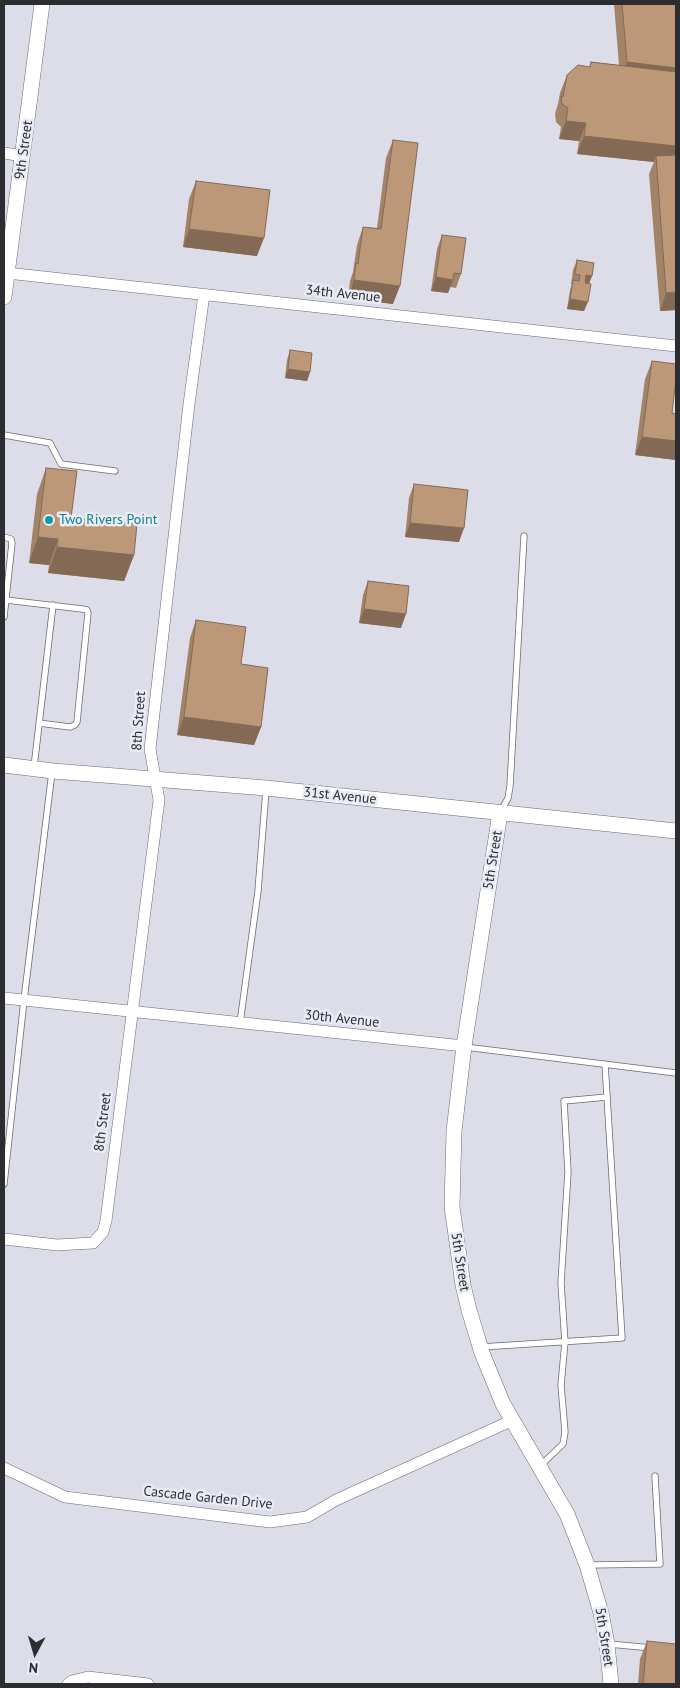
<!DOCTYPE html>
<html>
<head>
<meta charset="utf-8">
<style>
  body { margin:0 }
  #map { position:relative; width:680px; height:1688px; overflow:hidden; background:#dcdde8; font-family:"PT Sans",sans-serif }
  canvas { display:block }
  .frame { position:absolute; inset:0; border:5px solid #2c2d31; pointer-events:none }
  .north { position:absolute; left:10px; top:1628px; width:50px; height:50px; -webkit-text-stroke:4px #e9ebf5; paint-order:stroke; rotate:186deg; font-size:14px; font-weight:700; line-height:20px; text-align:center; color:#2c2d31 }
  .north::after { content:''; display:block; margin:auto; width:18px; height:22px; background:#2c2d31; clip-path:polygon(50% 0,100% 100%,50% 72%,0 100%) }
</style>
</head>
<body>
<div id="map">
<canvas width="680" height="1688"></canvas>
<div class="frame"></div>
<div class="north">N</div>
</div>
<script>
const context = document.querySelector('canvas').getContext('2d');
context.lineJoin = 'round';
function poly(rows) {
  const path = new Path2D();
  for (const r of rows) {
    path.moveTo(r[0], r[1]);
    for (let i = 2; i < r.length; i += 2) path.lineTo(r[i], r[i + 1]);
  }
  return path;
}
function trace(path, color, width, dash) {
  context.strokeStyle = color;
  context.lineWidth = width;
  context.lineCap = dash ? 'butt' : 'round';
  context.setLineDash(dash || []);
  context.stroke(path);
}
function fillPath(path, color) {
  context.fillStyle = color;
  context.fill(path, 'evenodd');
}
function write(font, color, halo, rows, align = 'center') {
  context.font = font + ' "PT Sans",sans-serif';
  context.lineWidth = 5;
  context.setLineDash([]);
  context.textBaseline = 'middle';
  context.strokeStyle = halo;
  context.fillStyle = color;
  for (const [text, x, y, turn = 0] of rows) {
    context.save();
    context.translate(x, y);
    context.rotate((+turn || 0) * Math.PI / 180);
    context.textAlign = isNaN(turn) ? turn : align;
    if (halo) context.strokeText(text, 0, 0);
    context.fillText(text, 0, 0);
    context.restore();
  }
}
const service = poly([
  [4,435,50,443,61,464,115,471],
  [4,537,11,539,12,543,4,617],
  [6,600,82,609,87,610,88,613,77,722,75,725,70,727,39,723],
  [34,767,53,605],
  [501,811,508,798,510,786,524,536],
  [240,1023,258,891,266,790],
  [465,1047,676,1073],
  [4,1184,24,1000,52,772],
  [481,1347,622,1338,605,1064],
  [540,1466,563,1444,565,1432,561,1385,565,1342,561,1283,568,1172,564,1101,607,1097],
  [589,1565,660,1564,655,1476],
  [609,1644,652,1648]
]);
const minor = poly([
  [4,153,23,156],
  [7,273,676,346],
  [4,998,464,1046],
  [4,1239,57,1245,93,1243,103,1232,106,1221,159,800,150,749,189,404,204,294],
  [4,1468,65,1497,270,1522,307,1517,336,1500,513,1420],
  [68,1684,72,1681,88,1677,148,1684]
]);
const tertiary = poly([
  [4,297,42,4],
  [4,765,53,771,266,788,676,831],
  [500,813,464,1046,454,1131,452,1207,456,1235,463,1285,469,1310,482,1353,503,1404,567,1514,587,1565,601,1613,607,1644,611,1684]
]);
trace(service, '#696a73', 7);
trace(minor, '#696a73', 12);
trace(tertiary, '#696a73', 16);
trace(service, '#fff', 5.5);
trace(minor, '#fff', 11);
trace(tertiary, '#fff', 15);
fillPath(poly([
  [614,4,676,4,676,310,660,311,649,174,654,162,577,154,579,141,559,139,561,127,556,122,555,114,558,104,560,93,567,75,589,67,591,62,619,65],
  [393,140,393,304,348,298,350,281,353,272,357,245,363,227,377,228,386,158],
  [196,181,257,256,183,247,189,199],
  [442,235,461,274,456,288,450,287,448,293,431,291,437,249],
  [577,260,592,276,589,283,584,311,567,309,570,290,572,284,571,284,573,270],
  [290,350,310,372,307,381,285,378,287,360],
  [652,361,672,413,676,414,676,460,635,455,645,379],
  [46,468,71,518,134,555,124,581,48,573,49,565,29,563,37,494],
  [414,484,459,542,405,537,409,498],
  [368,581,401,628,359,623,363,595],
  [196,620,261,727,254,745,177,735,190,638],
  [647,1641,676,1684,638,1684,640,1659]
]), '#a28368');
fillPath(poly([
  [627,62,676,68,676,87,620,80],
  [566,121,586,123,579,141,559,139],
  [584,136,676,146,676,165,656,156,654,162,577,154],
  [189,229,264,238,257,256,183,247],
  [586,275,592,276,588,286,583,285],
  [436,277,453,280,448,293,431,291],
  [354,280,400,286,393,304,348,298],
  [676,292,676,310,660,311,666,293],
  [570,299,588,302,584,311,567,309],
  [288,369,310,372,307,381,285,378],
  [642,437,676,441,676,460,635,455],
  [410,523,464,528,459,542,405,537],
  [38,537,58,539,49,565,29,563],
  [57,547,134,555,124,581,48,573],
  [364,609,406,614,401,628,359,623],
  [184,717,261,727,254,745,177,735]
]), '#846a55');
const building = poly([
  [622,4,676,4,676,68,627,62,622,4],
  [591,62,676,72,676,146,584,136,586,123,566,121,568,108,562,104,561,96,563,97,567,75,578,65,590,67,591,62],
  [393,140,418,143,400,286,354,280,356,263,358,264,363,227,381,229,393,140],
  [676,155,676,292,666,293,656,156,676,155],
  [196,181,270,190,264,238,189,229,196,181],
  [442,235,466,238,461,274,454,273,453,280,436,277,442,235],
  [577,260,594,263,592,276,586,275,585,283,591,284,588,302,570,299,573,280,579,281,580,275,575,274,577,260],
  [290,350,312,353,310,372,288,369,290,350],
  [652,361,676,364,676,380,672,413,676,414,676,441,642,437,652,361],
  [46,468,77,471,71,518,137,524,134,555,57,547,58,539,38,537,46,468],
  [414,484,468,490,464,528,410,523,414,484],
  [368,581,409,586,406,614,364,609,368,581],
  [196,620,246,627,241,664,268,668,261,727,184,717,196,620],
  [647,1641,676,1644,676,1684,643,1684,647,1641]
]);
fillPath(building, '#bc9879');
trace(building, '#846a55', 1);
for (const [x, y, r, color] of [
  [49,520,5,"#0f9aa8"]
]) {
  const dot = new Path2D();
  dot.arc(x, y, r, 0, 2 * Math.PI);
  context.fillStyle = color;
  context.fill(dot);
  trace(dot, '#e9ebf5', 2);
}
write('14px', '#2c2d31', '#e9ebf5', [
  ["9th Street",24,150,-82],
  ["34th Avenue",343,294,6],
  ["8th Street",139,721,-86],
  ["31st Avenue",340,796,6],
  ["5th Street",493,860,-81],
  ["30th Avenue",342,1019,6],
  ["8th Street",103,1122,-83],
  ["5th Street",460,1262,81],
  ["Cascade Garden Drive",208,1498,6],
  ["5th Street",604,1637,81]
]);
write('14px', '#0d838f', '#e9ebf5', [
  ["Two Rivers Point",59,520]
], 'left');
</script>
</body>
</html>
